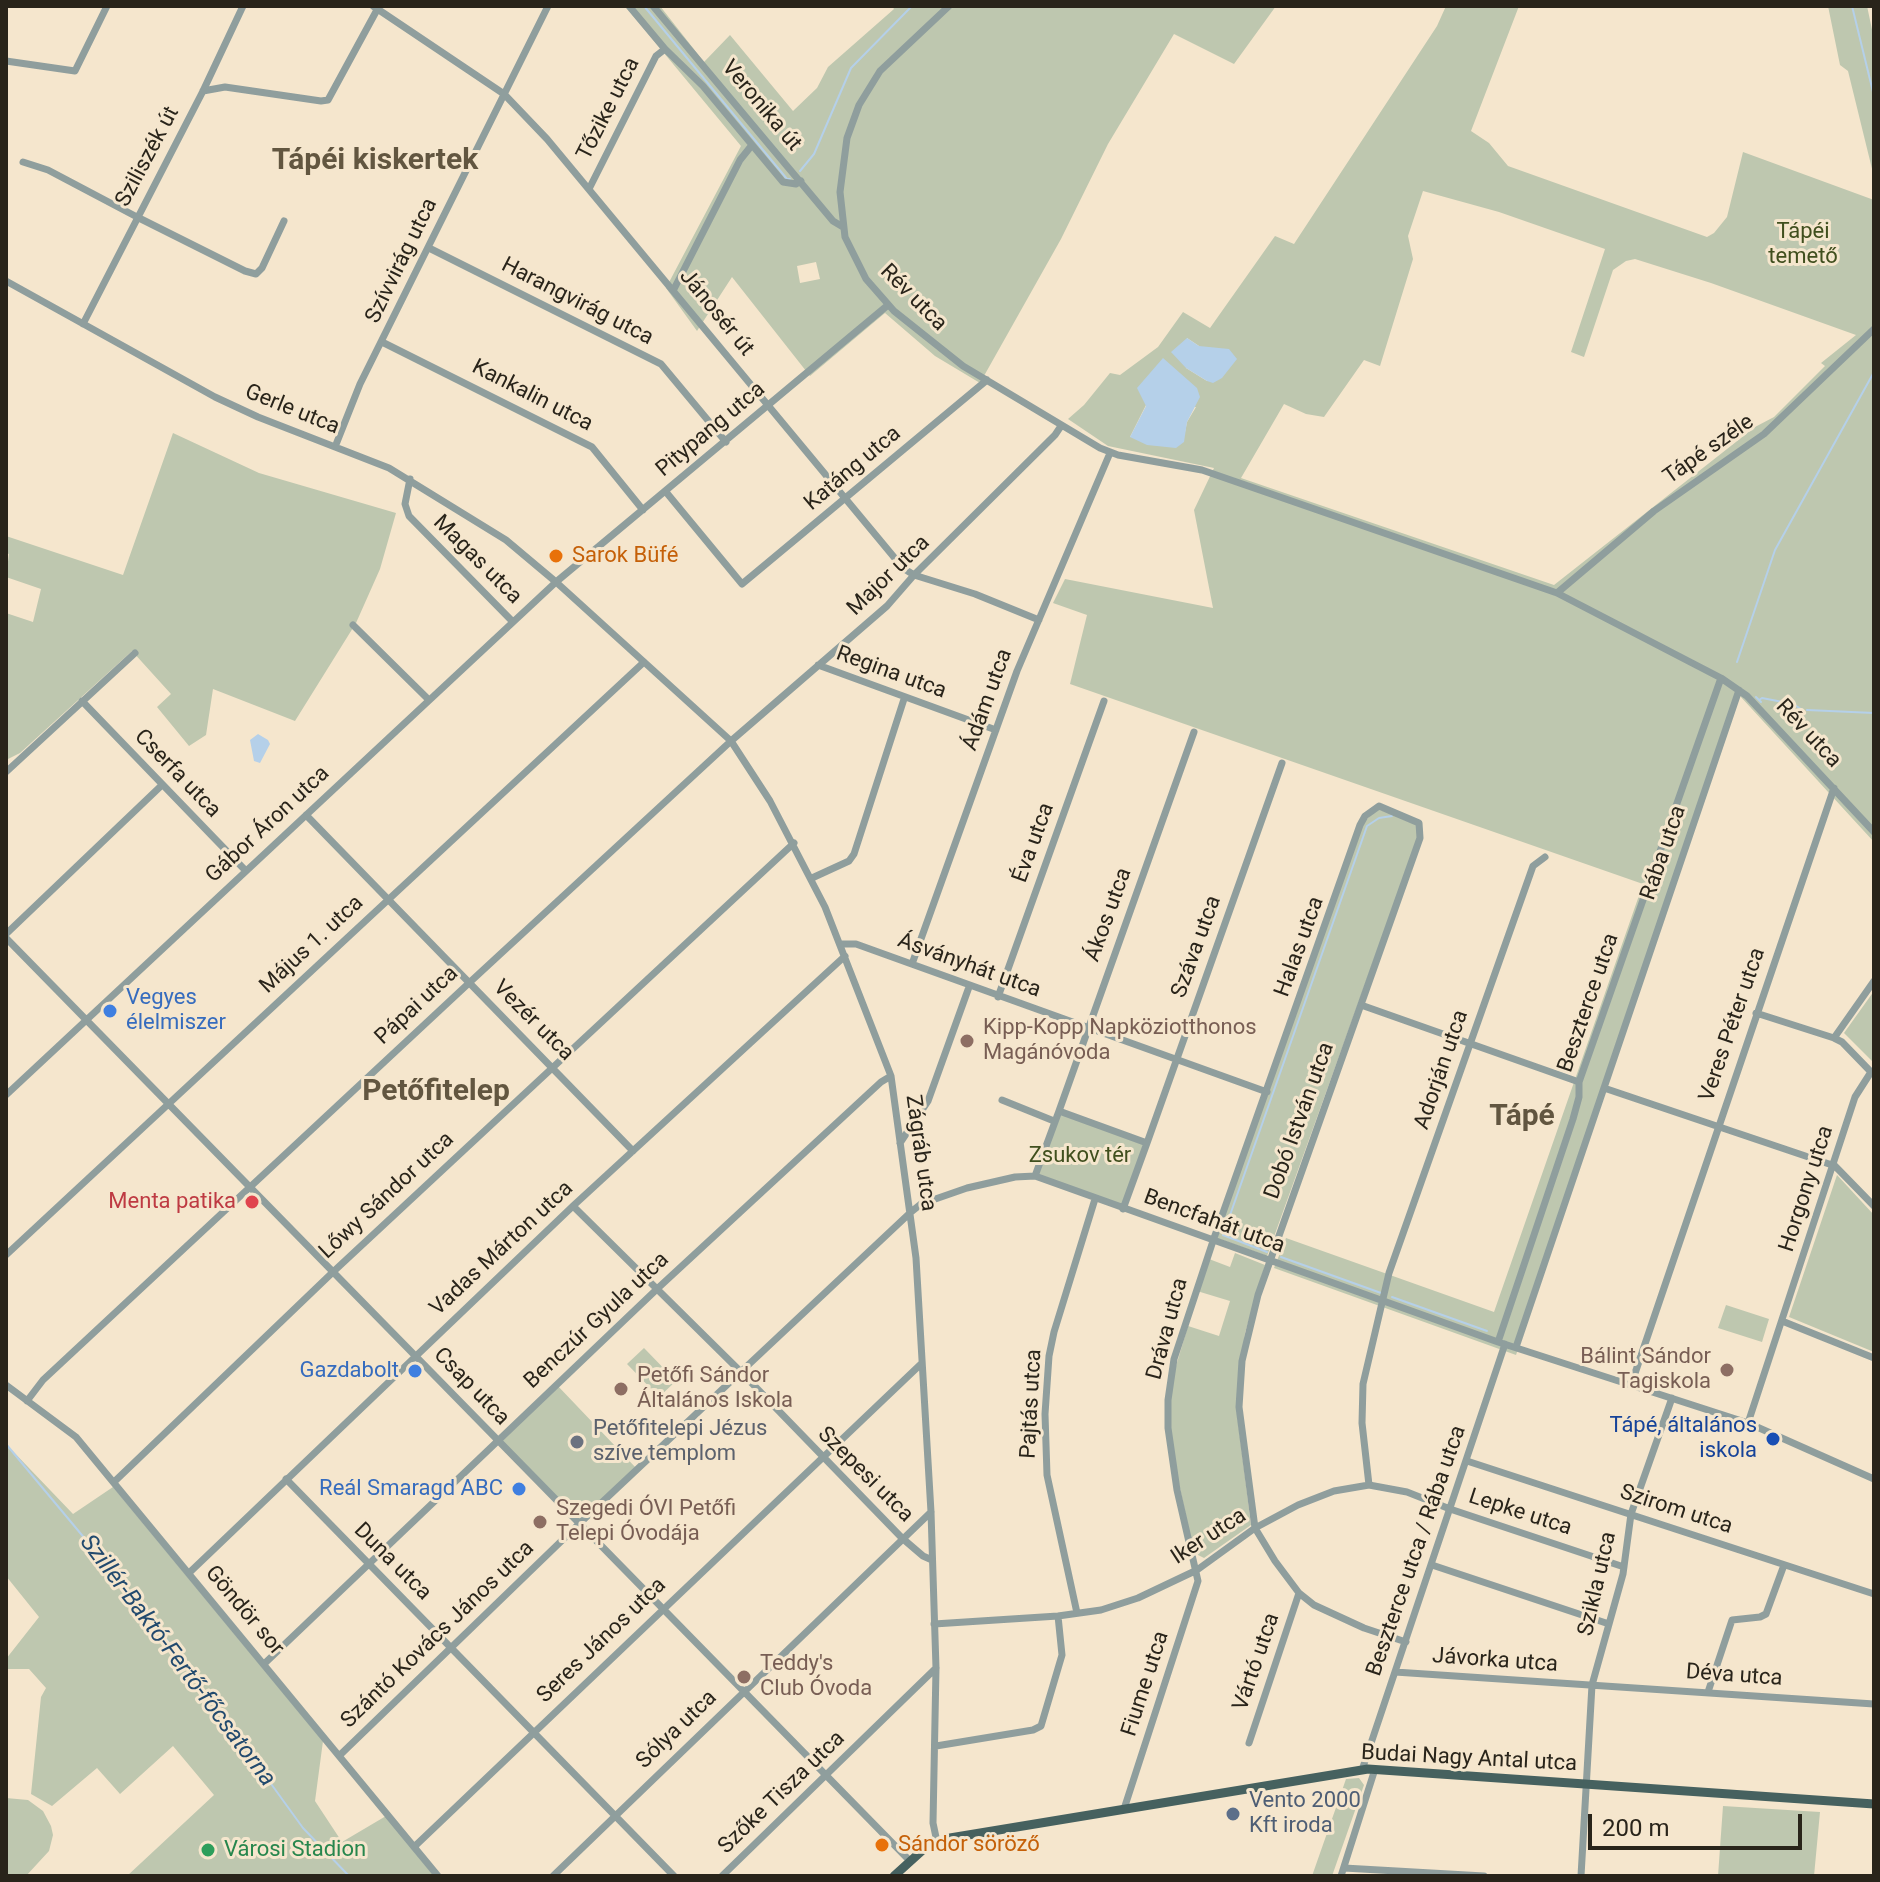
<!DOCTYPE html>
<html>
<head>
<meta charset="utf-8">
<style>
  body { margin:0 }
  #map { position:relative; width:1880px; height:1882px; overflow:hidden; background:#f5e6cd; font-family:Roboto,sans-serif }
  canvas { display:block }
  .frame { position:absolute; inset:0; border:8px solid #29241a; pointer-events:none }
  .scale { position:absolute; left:1588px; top:1814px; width:214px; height:36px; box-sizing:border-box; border:4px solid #29241a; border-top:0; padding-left:10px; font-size:24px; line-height:28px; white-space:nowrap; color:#29241a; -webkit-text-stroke:6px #f5e6cd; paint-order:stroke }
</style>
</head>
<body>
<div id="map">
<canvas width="1880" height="1882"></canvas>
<div class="frame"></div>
<div class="scale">200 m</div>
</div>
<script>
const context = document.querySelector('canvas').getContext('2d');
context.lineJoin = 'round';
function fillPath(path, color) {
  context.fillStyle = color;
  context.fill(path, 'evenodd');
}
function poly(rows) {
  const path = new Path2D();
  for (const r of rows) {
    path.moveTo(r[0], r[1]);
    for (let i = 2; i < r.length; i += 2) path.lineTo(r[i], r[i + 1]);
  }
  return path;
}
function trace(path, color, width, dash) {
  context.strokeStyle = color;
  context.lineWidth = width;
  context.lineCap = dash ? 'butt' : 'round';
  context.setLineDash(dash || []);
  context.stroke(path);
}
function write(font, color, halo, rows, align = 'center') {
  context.font = font + ' Roboto,sans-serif';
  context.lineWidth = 6;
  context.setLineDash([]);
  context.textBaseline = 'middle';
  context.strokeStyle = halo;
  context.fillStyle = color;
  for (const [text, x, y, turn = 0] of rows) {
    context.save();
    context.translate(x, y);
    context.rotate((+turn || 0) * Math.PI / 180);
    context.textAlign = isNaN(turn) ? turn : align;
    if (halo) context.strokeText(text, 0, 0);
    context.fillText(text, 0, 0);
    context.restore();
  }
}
fillPath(poly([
  [625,6,660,6,704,62,730,35,793,111,817,88,828,67,894,9,892,6,1276,6,1234,64,1174,34,1108,144,1061,239,980,383,935,356,885,313,810,376,732,277,697,331,666,288,741,146],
  [816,262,820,279,800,283,797,266],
  [1446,6,1519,6,1471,131,1489,143,1508,166,1707,237,1714,233,1727,217,1743,152,1874,200,1874,842,1740,696,1516,1355,1274,1268,1286,1238,1494,1312,1643,884,1070,684,1087,615,1053,603,1065,579,1213,608,1194,510,1214,468,1108,446,1068,419,1084,405,1110,373,1120,375,1158,347,1183,312,1210,328,1275,236,1294,244,1437,26],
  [1423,191,1499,212,1605,249,1571,352,1584,357,1613,270,1626,261,1635,259,1711,283,1856,335,1821,363,1825,366,1774,417,1755,427,1554,585,1241,478,1284,404,1306,414,1324,417,1364,360,1380,366,1413,259,1408,236],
  [1187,338,1199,346,1207,381,1186,368],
  [1146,405,1196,407,1187,422,1185,432,1130,437],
  [1828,6,1867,6,1874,39,1874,177,1848,71,1840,65],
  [173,433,259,473,396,513,380,569,356,623,295,721,213,689,206,735,189,746,157,707,171,694,132,651,20,753,6,760,6,613,33,622,41,589,6,577,9,554,6,553,6,536,123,575],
  [1377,809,1412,821,1417,825,1417,840,1267,1256,1217,1238,1362,824],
  [1874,991,1874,1063,1844,1033],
  [1059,1111,1147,1143,1123,1209,1035,1176],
  [1837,1175,1874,1215,1874,1352,1789,1317],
  [1235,1253,1265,1265,1245,1333,1236,1406,1251,1525,1204,1558,1198,1555,1193,1546,1189,1530,1176,1470,1171,1432,1171,1398,1173,1376,1188,1326,1219,1336,1230,1301,1197,1291,1209,1259,1230,1267],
  [1726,1305,1769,1319,1762,1342,1718,1328],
  [644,1348,676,1381,659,1397,627,1364],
  [556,1384,637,1469,580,1523,497,1440],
  [6,1444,73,1514,113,1487,323,1741,315,1801,342,1842,386,1816,434,1876,127,1876,214,1795,173,1746,120,1794,97,1768,52,1806,31,1794,41,1697,46,1688,29,1669,6,1669,6,1659,39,1617,6,1576],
  [1359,1778,1364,1785,1332,1876,1312,1876,1346,1779],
  [6,1798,28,1800,43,1811,51,1826,53,1835,49,1851,26,1876,6,1876],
  [1723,1806,1820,1812,1814,1876,1718,1876]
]), '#bec7af');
fillPath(poly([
  [1187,338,1199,346,1229,349,1237,359,1222,378,1213,383,1207,381,1186,368,1171,352],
  [1163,358,1197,388,1200,397,1187,422,1184,442,1176,448,1147,445,1130,437,1146,406,1137,388],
  [258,734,268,740,270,744,260,763,254,761,250,740]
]), '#b5d0e9');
trace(poly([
  [644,6,787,179,790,179],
  [1852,6,1874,96],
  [800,171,814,154,851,68,912,6],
  [1737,662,1775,550,1874,372],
  [1756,697,1761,702],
  [1759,700,1762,698,1793,704,1801,709],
  [1807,710,1874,713],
  [1223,1235,1367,826,1379,818,1392,816],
  [1223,1235,1267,1252],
  [1281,1257,1381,1293],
  [1392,1297,1487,1331],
  [6,1444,151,1618,303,1828,349,1876]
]), '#b5d0e9', 2);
trace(poly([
  [373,6,504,94,547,139,903,568,914,575,975,594,1039,620],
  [629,6,665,49,703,86,783,182,796,184,801,181],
  [653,6,833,221,843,227],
  [949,6,880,71,859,105,847,138,840,192,845,237,866,279,894,311,963,366,1100,448,1118,455,1202,470,1557,593,1721,678,1747,696,1874,832],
  [6,61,75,71,107,6],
  [203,91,225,87,321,101,328,100,378,8],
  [23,162,48,170,137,217,245,271,256,274,262,268,284,221],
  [589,189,656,56,665,49],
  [429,248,661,364,726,442],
  [6,281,215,397,258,417,389,468,506,540,556,582,731,741,770,801,825,907,891,1076,916,1258,931,1512,936,1668,933,1823,937,1842],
  [674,289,740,160,752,145],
  [83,324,203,91,243,6],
  [382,342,592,447,643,510],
  [335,447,360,384,548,6],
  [410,479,405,504,409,516,513,622],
  [666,492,742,584,987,380],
  [1557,593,1654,511,1764,434,1874,329],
  [353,625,429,700],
  [818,665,996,730],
  [82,701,245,870],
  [6,772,135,653],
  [306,815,633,1151],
  [812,878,849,861,854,854,904,699],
  [6,934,162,785],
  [6,938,910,1861],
  [840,944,856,944,1267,1092],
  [912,964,1017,671,1110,453],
  [998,997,1104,701],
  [1361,1005,1579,1082],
  [1756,1013,1834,1038,1842,1042,1872,1073],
  [1834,1038,1874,981],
  [1604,1088,1835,1166,1874,1206],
  [6,1095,556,582,888,305],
  [1002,1100,1054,1121],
  [1059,1111,1194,732],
  [900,1143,928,1101,969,987],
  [1147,1143,1282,763],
  [1035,1176,1059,1111,1147,1143,1123,1209],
  [573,1206,741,1372,902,1538,923,1556,932,1560],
  [6,1255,644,662],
  [1782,1321,1874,1358],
  [1498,1342,1573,1119,1579,1097,1579,1082,1721,678],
  [1516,1347,1739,690],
  [6,1385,76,1437,438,1876],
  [1631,1385,1834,788],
  [27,1401,43,1380,469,983,731,741,887,606,914,575,1055,435,1061,426],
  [1748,1423,1855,1097,1871,1072],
  [1467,1461,1874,1594],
  [286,1479,674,1876],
  [114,1482,333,1272,794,843],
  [1369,1485,1362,1423,1363,1384,1389,1273,1533,866,1545,857],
  [1432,1565,1609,1624],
  [189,1573,573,1206,845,956],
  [1077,1613,1047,1475,1045,1414,1049,1356,1054,1332,1095,1199],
  [934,1624,1058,1616,1101,1610,1138,1598,1197,1570,1255,1528,1298,1505,1334,1491,1369,1485,1407,1492,1450,1509,1624,1567],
  [264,1664,657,1289,881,1082,891,1076],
  [1395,1672,1874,1704],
  [1708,1692,1732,1620,1760,1617,1766,1614,1784,1565],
  [1249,1743,1299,1593],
  [936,1746,1033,1730,1041,1726,1062,1655,1058,1616],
  [340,1755,580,1523,911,1212,921,1204,967,1188,1015,1177,1035,1176,1498,1342,1748,1423,1874,1479],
  [1362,1770,1505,1344],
  [1124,1809,1198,1581,1177,1490,1168,1428,1168,1400,1174,1359,1213,1241,1360,825,1365,816,1379,806,1419,823,1420,838,1258,1295,1242,1361,1239,1407,1255,1528,1275,1561,1299,1593,1314,1605,1364,1628,1406,1642],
  [414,1847,922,1363],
  [1344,1868,1484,1876],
  [553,1876,931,1512],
  [722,1876,936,1668],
  [1341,1876,1375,1769],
  [1581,1876,1592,1685,1623,1574,1631,1514,1672,1398]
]), '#8f9e9d', 7);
trace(poly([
  [894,1876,925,1848,950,1838,1368,1769,1874,1804]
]), '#46615f', 9);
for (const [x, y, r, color] of [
  [556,556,8,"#e8710a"],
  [110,1011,8,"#3f7fe0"],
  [967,1041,8,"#8d6e63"],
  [252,1202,8,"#e0444e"],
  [1727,1370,8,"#8d6e63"],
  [415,1371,8,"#3f7fe0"],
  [621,1389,8,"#8d6e63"],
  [1773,1439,8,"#1a4fb4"],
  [577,1442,8,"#6b7280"],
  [519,1489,8,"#3f7fe0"],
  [540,1522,8,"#8d6e63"],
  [744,1677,8,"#8d6e63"],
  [1233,1814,8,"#5c6f8a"],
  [882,1845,8,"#e8710a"],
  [208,1850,8,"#2e9e5b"]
]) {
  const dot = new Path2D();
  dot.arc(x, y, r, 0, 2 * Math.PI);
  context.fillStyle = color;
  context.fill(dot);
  trace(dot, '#f5e6cd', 3);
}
write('22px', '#29241a', '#f5e6cd', [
  ["Veronika út",761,106,50],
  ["Tőzike utca",609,109,-63],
  ["Sziliszék út",148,157,-62],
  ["Szívvirág utca",402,261,-64],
  ["Rév utca",913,298,45],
  ["Harangvirág utca",577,302,27],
  ["Jánosér út",716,313,51],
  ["Kankalin utca",532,396,27],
  ["Gerle utca",292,410,22],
  ["Pitypang utca",711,430,-40],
  ["Tápé széle",1709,450,-35],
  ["Katáng utca",853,469,-40],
  ["Magas utca",477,560,45],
  ["Major utca",889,576,-44],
  ["Regina utca",891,673,20],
  ["Ádám utca",988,700,-70],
  ["Rév utca",1808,734,47],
  ["Cserfa utca",177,774,46],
  ["Gábor Áron utca",268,825,-43],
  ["Éva utca",1034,843,-70],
  ["Rába utca",1664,853,-71],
  ["Ákos utca",1109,915,-70],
  ["Május 1. utca",312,945,-43],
  ["Száva utca",1197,947,-70],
  ["Halas utca",1300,947,-70],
  ["Ásványhát utca",969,966,20],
  ["Beszterce utca",1589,1003,-71],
  ["Pápai utca",417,1006,-43],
  ["Vezér utca",533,1021,45],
  ["Veres Péter utca",1733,1025,-71],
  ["Adorján utca",1442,1070,-71],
  ["Dobó István utca",1300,1121,-70],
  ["Zágráb utca",920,1153,82],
  ["Horgony utca",1807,1189,-72],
  ["Lőwy Sándor utca",387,1196,-43],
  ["Bencfahát utca",1214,1222,20],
  ["Vadas Márton utca",502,1249,-43],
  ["Benczúr Gyula utca",597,1321,-43],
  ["Dráva utca",1168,1329,-75],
  ["Csap utca",471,1387,46],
  ["Pajtás utca",1032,1404,-87],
  ["Szepesi utca",865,1475,45],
  ["Szirom utca",1676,1510,18],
  ["Lepke utca",1520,1513,18],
  ["Iker utca",1209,1537,-33],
  ["Beszterce utca / Rába utca",1417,1551,-71],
  ["Duna utca",392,1562,45],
  ["Szikla utca",1598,1584,-77],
  ["Göndör sor",244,1611,50],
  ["Szántó Kovács János utca",438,1635,-44],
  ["Seres János utca",602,1641,-44],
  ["Jávorka utca",1495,1661,4],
  ["Vártó utca",1257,1662,-71],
  ["Déva utca",1734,1676,4],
  ["Fiume utca",1146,1684,-72],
  ["Sólya utca",677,1730,-44],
  ["Budai Nagy Antal utca",1469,1759,3],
  ["Szőke Tisza utca",782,1793,-44]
]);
write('22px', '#404f1e', '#f5e6cd', [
  ["Tápéi",1803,232],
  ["temető",1803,257],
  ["Zsukov tér",1080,1156]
]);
write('22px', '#c56008', '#f5e6cd', [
  ["Sarok Büfé",572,556],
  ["Sándor söröző",898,1845]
], 'left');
write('22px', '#366cbe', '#f5e6cd', [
  ["Vegyes",126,998,"left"],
  ["élelmiszer",126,1023,"left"],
  ["Gazdabolt",399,1371],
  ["Reál Smaragd ABC",503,1489]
], 'right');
write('22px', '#785e54', '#f5e6cd', [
  ["Kipp-Kopp Napköziotthonos",983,1028],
  ["Magánóvoda",983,1053],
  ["Bálint Sándor",1711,1357,"right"],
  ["Tagiskola",1711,1382,"right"],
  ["Petőfi Sándor",637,1376],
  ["Általános Iskola",637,1401],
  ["Szegedi ÓVI Petőfi",556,1509],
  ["Telepi Óvodája",556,1534],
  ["Teddy's",760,1664],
  ["Club Óvoda",760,1689]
], 'left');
write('22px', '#be3a42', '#f5e6cd', [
  ["Menta patika",236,1202]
], 'right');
write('22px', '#164399', '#f5e6cd', [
  ["Tápé, általános",1757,1426],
  ["iskola",1757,1451]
], 'right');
write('22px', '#5b616d', '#f5e6cd', [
  ["Petőfitelepi Jézus",593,1429],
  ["szíve templom",593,1454]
], 'left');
write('22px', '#4e5e75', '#f5e6cd', [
  ["Vento 2000",1249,1801],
  ["Kft iroda",1249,1826]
], 'left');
write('22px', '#27864d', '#f5e6cd', [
  ["Városi Stadion",224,1850]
], 'left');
write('italic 24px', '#224a6e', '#f5e6cd', [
  ["Szillér-Baktó-Fertő-főcsatorna",177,1661,53]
]);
write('bold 30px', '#625640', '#f5e6cd', [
  ["Tápéi kiskertek",375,161],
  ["Petőfitelep",436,1092],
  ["Tápé",1522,1117]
]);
</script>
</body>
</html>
